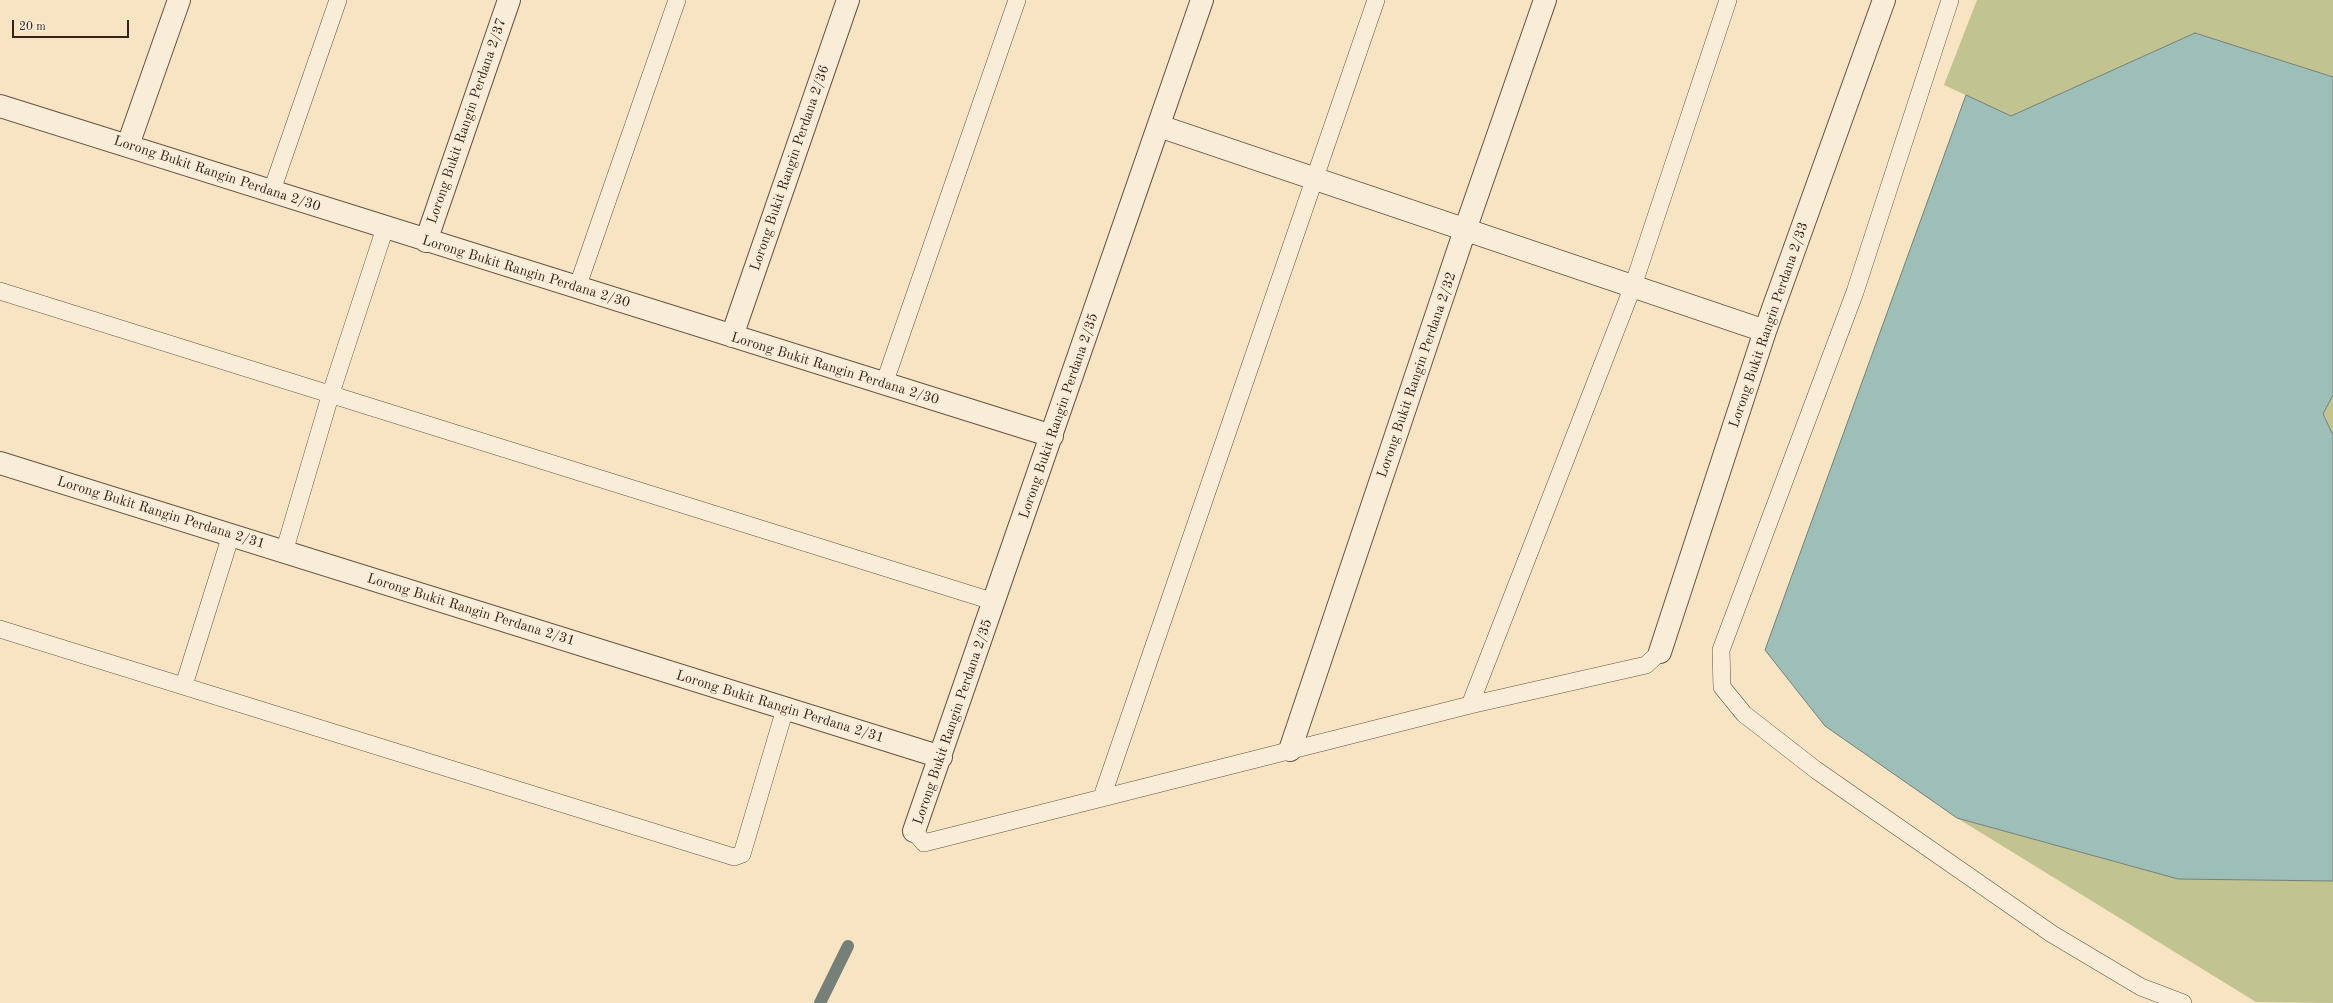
<!DOCTYPE html>
<html>
<head>
<meta charset="utf-8">
<style>
  body { margin:0 }
  #map { position:relative; width:2333px; height:1003px; overflow:hidden; background:#f7e4c2; font-family:"Old Standard TT",serif }
  canvas { display:block }
  .scale { position:absolute; left:12px; top:20px; width:117px; height:18px; box-sizing:border-box; border:2px solid #352218; border-top:0; padding-left:5px; font-size:12px; line-height:14px; white-space:nowrap; color:#352218; -webkit-text-stroke:3px #faedd7; paint-order:stroke }
</style>
</head>
<body>
<div id="map">
<canvas width="2333" height="1003"></canvas>
<div class="scale">20 m</div>
</div>
<script>
const context = document.querySelector('canvas').getContext('2d');
context.lineJoin = 'round';
function fillPath(path, color) {
  context.fillStyle = color;
  context.fill(path, 'evenodd');
}
function poly(rows) {
  const path = new Path2D();
  for (const r of rows) {
    path.moveTo(r[0], r[1]);
    for (let i = 2; i < r.length; i += 2) path.lineTo(r[i], r[i + 1]);
  }
  return path;
}
function trace(path, color, width, dash) {
  context.strokeStyle = color;
  context.lineWidth = width;
  context.lineCap = dash ? 'butt' : 'round';
  context.setLineDash(dash || []);
  context.stroke(path);
}
function write(font, color, halo, rows, align = 'center') {
  context.font = font + ' "Old Standard TT",serif';
  context.lineWidth = 3;
  context.setLineDash([]);
  context.textBaseline = 'middle';
  context.strokeStyle = halo;
  context.fillStyle = color;
  for (const [text, x, y, turn = 0] of rows) {
    context.save();
    context.translate(x, y);
    context.rotate((+turn || 0) * Math.PI / 180);
    context.textAlign = isNaN(turn) ? turn : align;
    if (halo) context.strokeText(text, 0, 0);
    context.fillText(text, 0, 0);
    context.restore();
  }
}
fillPath(poly([
  [1977,0,2333,0,2333,77,2195,33,2011,116,1944,85],
  [2333,395,2333,435,2323,414],
  [1957,818,2178,879,2333,881,2333,1003,2256,1002]
]), '#c1c390');
const water = poly([
  [2195,33,2333,77,2333,395,2323,414,2333,435,2333,881,2178,879,1957,818,1825,726,1765,650,1966,95,2011,116,2195,33]
]);
fillPath(water, '#9ebeb8');
trace(water, '#748078', 1);
trace(poly([
  [820,1003,848,946]
]), '#748078', 12);
const lane = poly([
  [1950,0,1855,292,1721,650,1722,687,1744,714,1816,770,2052,934,2141,987,2183,1003],
  [271,193,338,0],
  [577,288,677,0],
  [0,291,995,602],
  [884,384,1017,0],
  [284,552,331,393,385,228],
  [0,629,734,857,742,854,785,709],
  [184,685,231,535],
  [1470,705,1633,286,1728,0],
  [1102,797,1376,0],
  [914,831,924,843,1470,705,1646,665,1660,652]
]);
const street = poly([
  [0,106,1052,436],
  [1159,126,1765,331],
  [128,145,179,0],
  [426,241,509,0],
  [732,336,848,0],
  [0,463,941,757],
  [1660,652,1765,331,1884,0],
  [1290,750,1465,230,1545,0],
  [914,831,1202,0]
]);
trace(lane, '#665242', 18);
trace(street, '#665242', 24);
trace(lane, '#faedd7', 17);
trace(street, '#faedd7', 22);
write('14px', '#352218', '#faedd7', [
  ["Lorong Bukit Rangin Perdana 2/37",467,121,-71],
  ["Lorong Bukit Rangin Perdana 2/36",790,168,-71],
  ["Lorong Bukit Rangin Perdana 2/30",217,174,18],
  ["Lorong Bukit Rangin Perdana 2/30",526,272,17],
  ["Lorong Bukit Rangin Perdana 2/33",1769,325,-71],
  ["Lorong Bukit Rangin Perdana 2/30",835,369,17],
  ["Lorong Bukit Rangin Perdana 2/32",1417,375,-71],
  ["Lorong Bukit Rangin Perdana 2/35",1059,416,-71],
  ["Lorong Bukit Rangin Perdana 2/31",161,513,17],
  ["Lorong Bukit Rangin Perdana 2/31",471,610,17],
  ["Lorong Bukit Rangin Perdana 2/31",780,707,17],
  ["Lorong Bukit Rangin Perdana 2/35",953,722,-71]
]);
</script>
</body>
</html>
